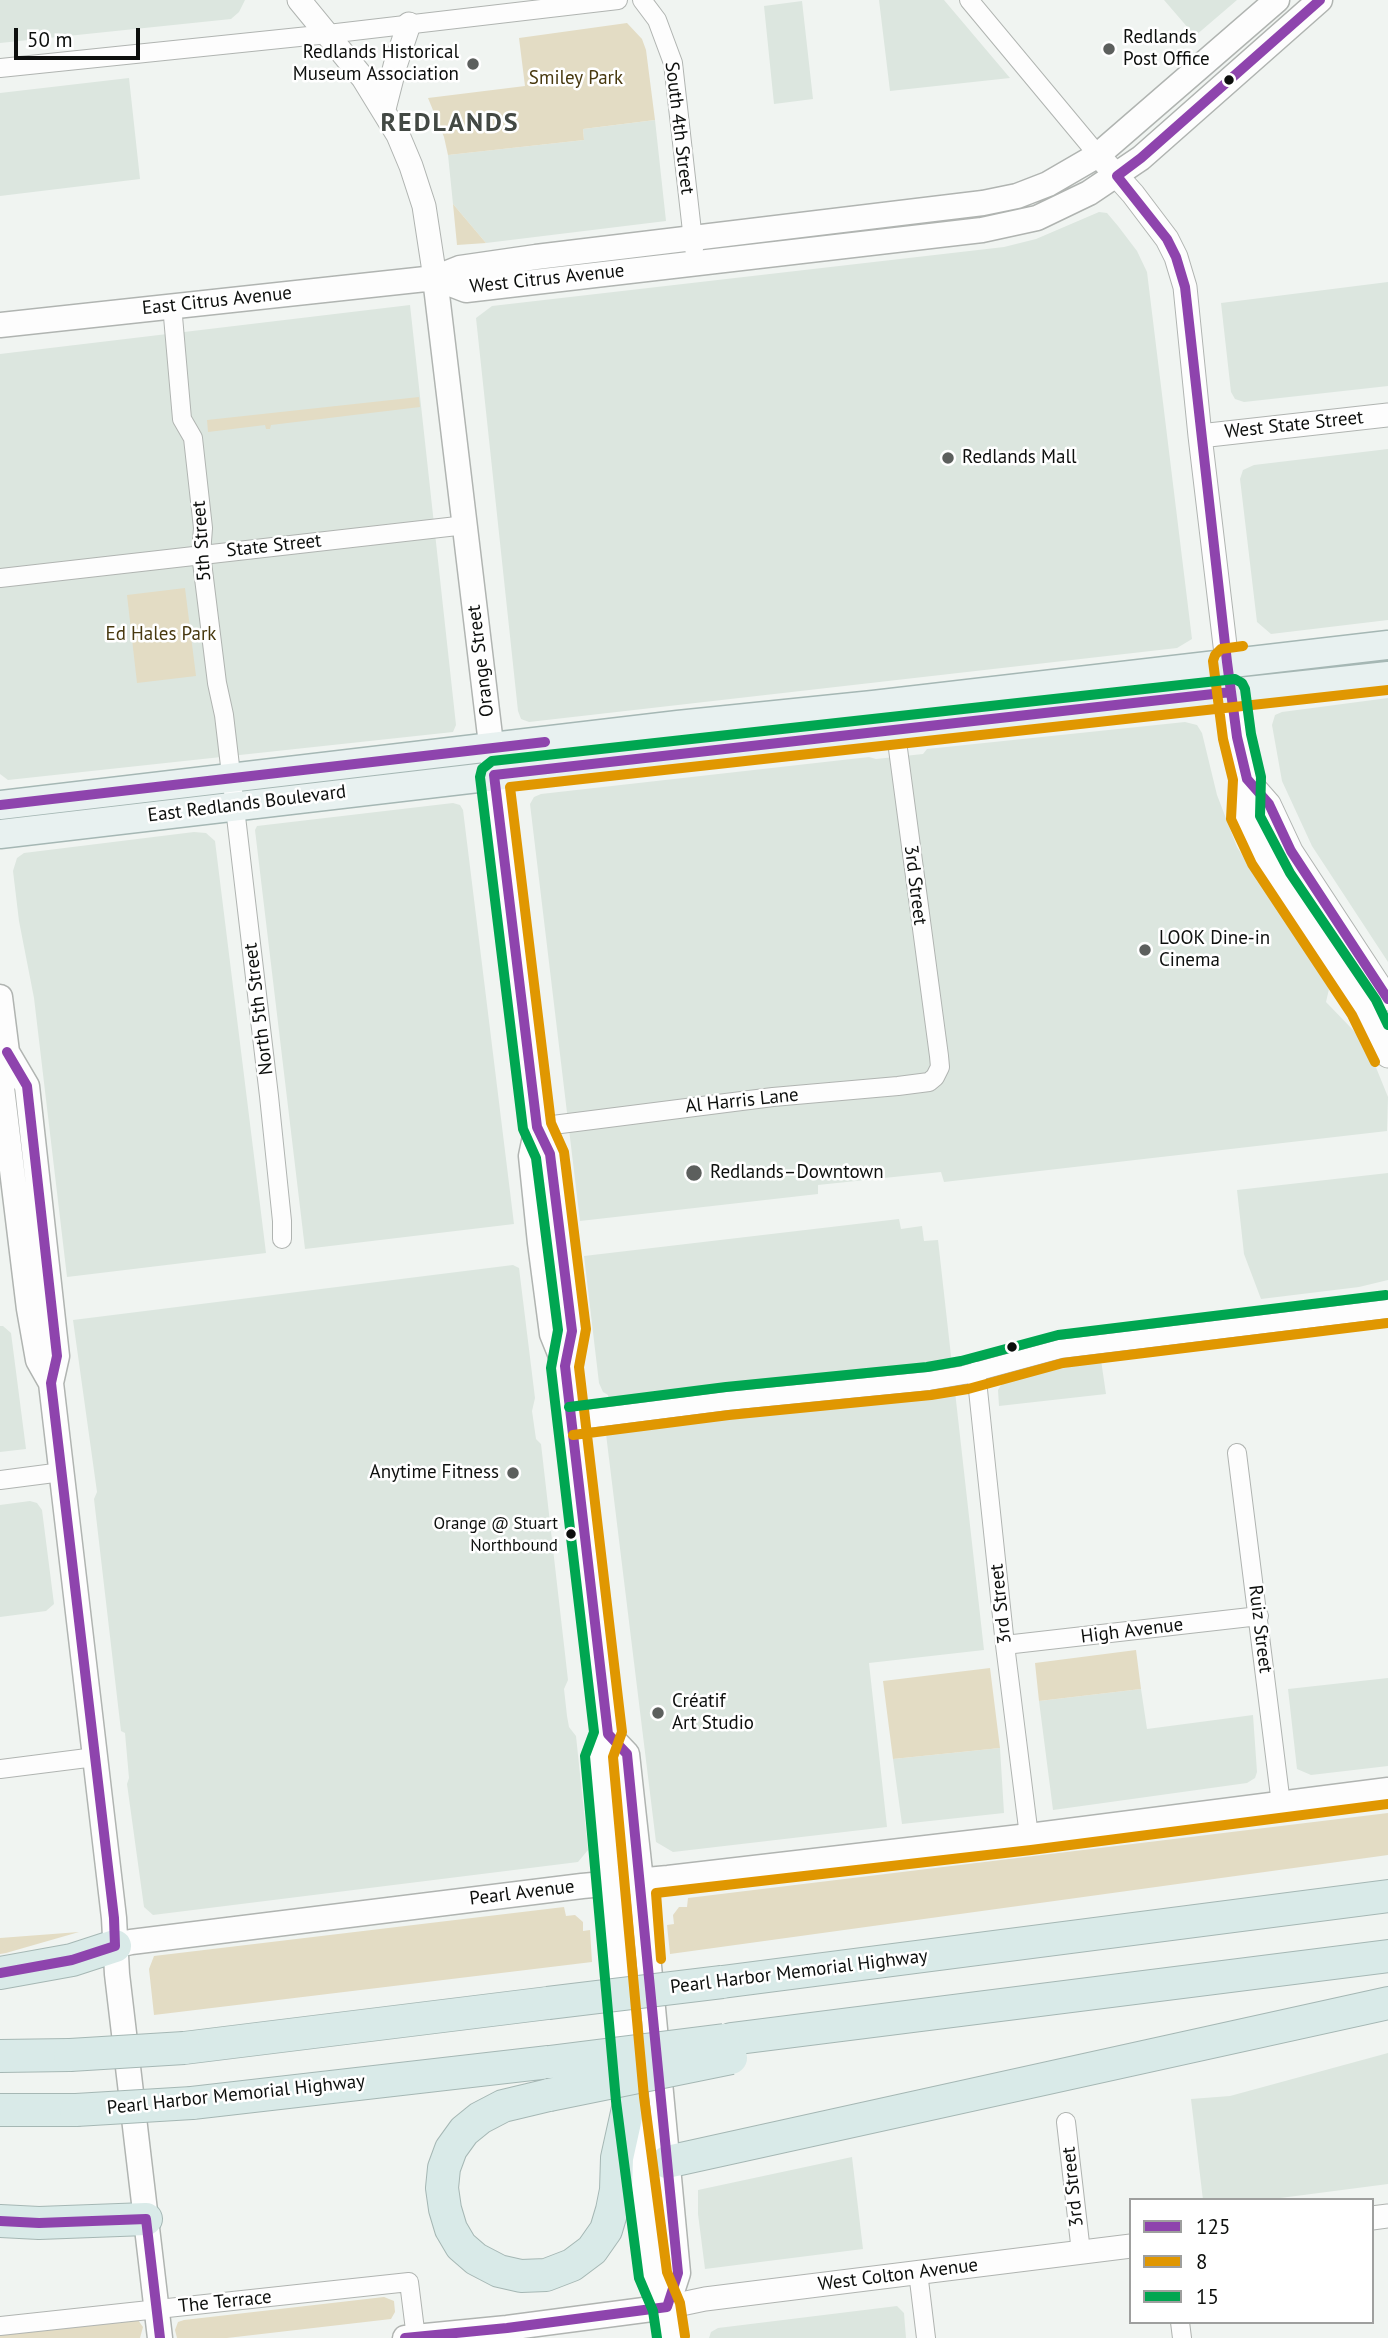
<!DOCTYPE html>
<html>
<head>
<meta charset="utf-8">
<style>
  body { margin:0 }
  #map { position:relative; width:1388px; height:2338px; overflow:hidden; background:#f0f4f1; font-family:"PT Sans",sans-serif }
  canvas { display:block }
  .legend { position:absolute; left:1129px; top:2198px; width:245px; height:126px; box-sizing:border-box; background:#fff; border:2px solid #9e9f9e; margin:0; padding:9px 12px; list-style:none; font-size:21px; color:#0d0f0d }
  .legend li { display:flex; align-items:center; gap:14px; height:35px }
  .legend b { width:35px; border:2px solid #9e9f9e }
  .scale { position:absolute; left:14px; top:28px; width:126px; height:32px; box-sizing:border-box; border:4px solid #0d0f0d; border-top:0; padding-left:9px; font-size:21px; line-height:24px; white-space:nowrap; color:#0d0f0d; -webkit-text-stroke:5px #fff; paint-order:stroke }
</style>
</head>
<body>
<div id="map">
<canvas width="1388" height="2338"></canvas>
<ul class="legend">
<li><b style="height:9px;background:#8e44ad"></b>125</li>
<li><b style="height:9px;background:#e09701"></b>8</li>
<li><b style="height:9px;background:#00a651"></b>15</li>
</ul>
<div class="scale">50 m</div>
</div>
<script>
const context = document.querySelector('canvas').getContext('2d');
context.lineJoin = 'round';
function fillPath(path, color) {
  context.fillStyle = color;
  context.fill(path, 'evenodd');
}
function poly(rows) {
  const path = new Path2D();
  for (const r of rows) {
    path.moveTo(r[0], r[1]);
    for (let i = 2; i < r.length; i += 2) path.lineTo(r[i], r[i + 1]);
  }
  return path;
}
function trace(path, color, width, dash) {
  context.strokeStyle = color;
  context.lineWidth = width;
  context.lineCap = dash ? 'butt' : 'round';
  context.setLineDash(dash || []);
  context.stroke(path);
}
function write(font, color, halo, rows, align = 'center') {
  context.font = font + ' "PT Sans",sans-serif';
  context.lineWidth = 5;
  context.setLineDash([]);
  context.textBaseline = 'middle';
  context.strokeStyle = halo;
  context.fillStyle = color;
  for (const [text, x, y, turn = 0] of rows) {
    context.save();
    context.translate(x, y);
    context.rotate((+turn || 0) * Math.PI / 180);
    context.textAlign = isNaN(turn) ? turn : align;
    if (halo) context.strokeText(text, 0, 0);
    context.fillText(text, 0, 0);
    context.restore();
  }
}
fillPath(poly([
  [0,0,245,0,239,12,231,19,0,43],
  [879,0,944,0,1010,78,890,91],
  [1164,0,1237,0,1195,36],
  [802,1,813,99,774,104,764,6],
  [129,78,140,179,0,196,0,93],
  [655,120,666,221,486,243,453,204,448,155,584,140,583,129],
  [1099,212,1107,213,1118,226,1137,251,1147,272,1192,639,1177,648,529,722,521,719,518,711,476,318,492,306,1004,247,1036,239],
  [1388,282,1388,386,1244,402,1235,399,1231,392,1221,303],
  [410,305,456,725,453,732,8,780,0,774,0,354],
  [1388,449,1388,620,1271,634,1257,622,1240,479,1243,470,1254,465],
  [1388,698,1388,962,1312,846,1282,781,1272,725,1275,715,1282,712],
  [1185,722,1197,725,1202,733,1217,795,1237,847,1329,989,1326,1002,1355,1032,1375,1065,1388,1097,1387,1131,944,1182,941,1172,818,1185,818,1194,580,1221,530,804,534,797,541,794,869,757,876,759,923,754,927,749],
  [453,803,460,805,463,810,514,1224,305,1249,255,830,257,826],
  [194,832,206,833,215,841,266,1253,67,1277,34,998,19,921,13,871,17,858,24,853],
  [1388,1173,1388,1280,1359,1287,1261,1299,1244,1254,1237,1190],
  [899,1219,901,1229,922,1226,924,1241,938,1240,984,1650,869,1663,887,1827,673,1852,656,1842,606,1434,612,1432,608,1395,603,1392,599,1383,584,1256],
  [513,1265,519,1268,535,1398,532,1411,536,1439,541,1444,568,1680,564,1689,567,1716,569,1727,576,1736,588,1850,578,1862,153,1915,144,1907,127,1784,129,1778,125,1733,121,1731,94,1499,97,1492,73,1320],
  [0,1326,3,1326,11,1333,26,1449,0,1452],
  [1101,1360,1106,1394,999,1406,998,1390,1001,1385,1008,1380],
  [30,1501,37,1503,42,1510,54,1604,46,1611,0,1617,0,1505],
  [1388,1678,1388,1766,1311,1775,1297,1769,1288,1689],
  [1141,1689,1147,1729,1253,1715,1257,1772,1255,1778,1247,1783,1053,1810,1039,1701],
  [1000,1748,1004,1813,902,1824,893,1759],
  [1388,2053,1388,2184,1265,2200,1203,2200,1191,2099,1230,2096],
  [852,2157,863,2249,705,2269,698,2214,698,2190],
  [897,2306,904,2313,906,2338,709,2338,711,2332,718,2328]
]), '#dce6df');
fillPath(poly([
  [627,23,642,39,646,50,655,120,583,129,584,140,448,155,444,137,428,98,525,86,519,38],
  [453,204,486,243,457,245],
  [419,397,420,407,271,425,270,429,266,429,265,425,208,432,207,420],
  [185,588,196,676,137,683,127,595],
  [1136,1650,1141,1689,1039,1701,1035,1663],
  [990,1668,1000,1748,893,1759,883,1681],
  [1388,1813,1388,1855,670,1954,667,1925,674,1924,673,1915,679,1907,687,1907,688,1898],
  [564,1907,566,1916,575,1915,583,1922,583,1931,590,1930,592,1962,154,2015,149,1969,154,1956],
  [79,1932,6,1953,0,1954,0,1938],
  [384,2297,394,2301,395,2312,391,2319,227,2338,177,2338,175,2330,178,2322,184,2320],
  [138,2320,143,2327,140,2338,0,2338,0,2335]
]), '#e3dcc4');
const minor = poly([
  [642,0,657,20,673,63,694,249],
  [969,0,1098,155],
  [0,68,328,34,618,0],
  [172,305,182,419,193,438,203,528,201,554,217,683,224,715,269,1096,282,1221,282,1239],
  [0,578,466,525],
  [537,1127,773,1097,898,1086,929,1082,935,1077,940,1067,939,1056,894,719],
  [976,1371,1005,1645,1029,1836],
  [571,1421,727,1401,929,1381,964,1375,1060,1349,1388,1309],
  [1237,1453,1281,1804],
  [0,1480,62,1472],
  [1005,1645,1259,1616],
  [0,1769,95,1757],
  [1066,2122,1081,2252],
  [918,2272,926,2338],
  [1180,2322,1182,2338],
  [0,2326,409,2282,416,2338]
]);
const tertiary = poly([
  [299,0,363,78,398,135,411,166,424,206,435,278],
  [384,109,395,66,409,24],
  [1098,155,1133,194,1167,239,1176,257,1185,287,1200,436,1227,662,1237,737,1247,779,1244,814,1264,857,1278,880,1364,1008,1388,1056],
  [1200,436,1388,415],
  [1247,779,1269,804,1291,851,1388,999],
  [1372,2218,1388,2216],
  [667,2307,705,2299,1131,2246]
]);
const secondary = poly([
  [435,278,537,1127,531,1156,540,1243,552,1334,565,1366,608,1734,599,1755,628,2069],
  [435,278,466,290,982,230,1037,218,1089,193,1141,158,1320,0],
  [0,325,435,278,460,268,536,257,983,203,1017,196,1048,184,1098,155,1277,0],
  [0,997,7,1052,2,1088,29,1309,38,1360,51,1383],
  [7,1052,27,1086,57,1356,51,1383,114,1918,117,1974,160,2338],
  [537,1127,550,1154,572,1331,565,1366],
  [608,1734,627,1754,641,1881,678,2273,667,2307],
  [115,1946,131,1942,582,1886,668,1878,1029,1836,1388,1790],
  [632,2116,653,2276,667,2307,671,2338],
  [405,2338,507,2328,667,2307]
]);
const primary = poly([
  [0,805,678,725,873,705,1388,645],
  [0,834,913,727,1388,676]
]);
const motorway = poly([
  [0,1973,72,1960,115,1946],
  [722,1982,1388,1896],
  [731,2039,1388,1956],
  [184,2048,548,2003],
  [0,2056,70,2055],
  [549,2095,503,2106,480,2118,464,2131,451,2149,444,2168,442,2188,445,2209,451,2229,461,2246,476,2259,499,2271,521,2276,546,2275,572,2265,592,2250,606,2230,612,2210,616,2190,617,2158,630,2099],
  [192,2103,549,2062],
  [0,2110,76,2110],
  [667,2162,1388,2003],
  [0,2221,39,2223,146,2219]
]);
trace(minor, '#b0b4b1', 20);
trace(tertiary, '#b0b4b1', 25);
trace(secondary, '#b0b4b1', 27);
trace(primary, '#a5b7b4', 31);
trace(motorway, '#a5b7b4', 34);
trace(minor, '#fdfdfd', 18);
trace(tertiary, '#fdfdfd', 23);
trace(secondary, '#fdfdfd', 24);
trace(primary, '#e8f1f0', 28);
trace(motorway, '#d9eae8', 32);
const motorwayBridge = poly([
  [548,2003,722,1982],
  [70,2055,184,2048],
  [549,2062,724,2040],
  [549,2095,731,2058],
  [76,2110,192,2103]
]);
trace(motorwayBridge, '#a5b7b4', 34, []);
trace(motorwayBridge, '#d9eae8', 32);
trace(poly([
  [1320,0,1141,158,1117,176,1167,239,1176,257,1185,287,1227,662,1237,737,1247,779,1269,804,1291,851,1388,999],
  [0,805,545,742],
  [0,1973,72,1960,115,1946,114,1918,51,1383,57,1356,27,1086,7,1052],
  [0,2221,39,2223,146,2219,160,2338],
  [405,2338,507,2328,667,2307,678,2273,627,1754,608,1734,565,1366,572,1331,550,1154,537,1127,494,775,1231,692]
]), '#8e44ad', 10);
trace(poly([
  [1243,646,1221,649,1215,655,1213,661,1223,739,1233,780,1231,819,1252,864,1352,1015,1375,1062],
  [573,1435,729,1415,931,1395,968,1389,1063,1363,1388,1323],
  [661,1959,656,1893,1031,1850,1388,1804],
  [685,2336,680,2303,667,2272,644,2097,613,1757,622,1732,579,1367,586,1329,564,1152,551,1123,510,787,1388,690]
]), '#e09701', 10);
trace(poly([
  [569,1407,726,1387,927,1367,961,1361,1058,1335,1386,1295],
  [657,2338,653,2311,639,2278,616,2101,585,1756,594,1732,551,1368,558,1330,536,1158,523,1129,480,777,482,769,492,761,1235,679,1242,683,1245,689,1251,734,1261,777,1260,816,1290,873,1376,1000,1388,1025]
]), '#00a651', 10);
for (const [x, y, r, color] of [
  [1109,49,7,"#5c5f5d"],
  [473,64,7,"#5c5f5d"],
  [1229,80,6,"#0d0f0d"],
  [948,458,7,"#5c5f5d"],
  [1145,950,7,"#5c5f5d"],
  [694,1173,9,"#5c5f5d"],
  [1012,1347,6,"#0d0f0d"],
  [513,1473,7,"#5c5f5d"],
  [571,1534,6,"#0d0f0d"],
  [658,1713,7,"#5c5f5d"]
]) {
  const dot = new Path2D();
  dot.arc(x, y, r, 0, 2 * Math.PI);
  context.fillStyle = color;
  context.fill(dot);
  trace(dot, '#fff', 2.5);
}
write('17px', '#0d0f0d', '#fff', [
  ["Orange @ Stuart",558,1524],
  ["Northbound",558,1546]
], 'right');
write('19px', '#0d0f0d', '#fff', [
  ["Redlands",1123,38],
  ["Post Office",1123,60],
  ["Redlands Historical",459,53,"right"],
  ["Museum Association",459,75,"right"],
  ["Redlands Mall",962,458],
  ["LOOK Dine-in",1159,939],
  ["Cinema",1159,961],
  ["Redlands–Downtown",710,1173],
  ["Anytime Fitness",499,1473,"right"],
  ["Créatif",672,1702],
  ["Art Studio",672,1724]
], 'left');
write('19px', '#48390f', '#fff', [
  ["Smiley Park",576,79],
  ["Ed Hales Park",161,635]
]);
write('19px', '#0d0f0d', '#fff', [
  ["South 4th Street",679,128,83],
  ["West Citrus Avenue",547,279,-6],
  ["East Citrus Avenue",217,301,-6],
  ["West State Street",1294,425,-6],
  ["5th Street",202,541,-94],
  ["State Street",274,546,-6],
  ["Orange Street",481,661,-97],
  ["East Redlands Boulevard",247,804,-7],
  ["3rd Street",915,885,83],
  ["North 5th Street",259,1009,-97],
  ["Al Harris Lane",742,1101,-6],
  ["3rd Street",1001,1604,-96],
  ["Ruiz Street",1260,1629,83],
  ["High Avenue",1132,1631,-7],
  ["Pearl Avenue",522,1893,-7],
  ["Pearl Harbor Memorial Highway",799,1972,-7],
  ["Pearl Harbor Memorial Highway",236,2095,-6],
  ["3rd Street",1073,2187,-96],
  ["West Colton Avenue",898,2275,-7],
  ["The Terrace",225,2302,-6]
]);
context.letterSpacing = '2px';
write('bold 26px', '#434944', '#fff', [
  ["REDLANDS",450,124]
]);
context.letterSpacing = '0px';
</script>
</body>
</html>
